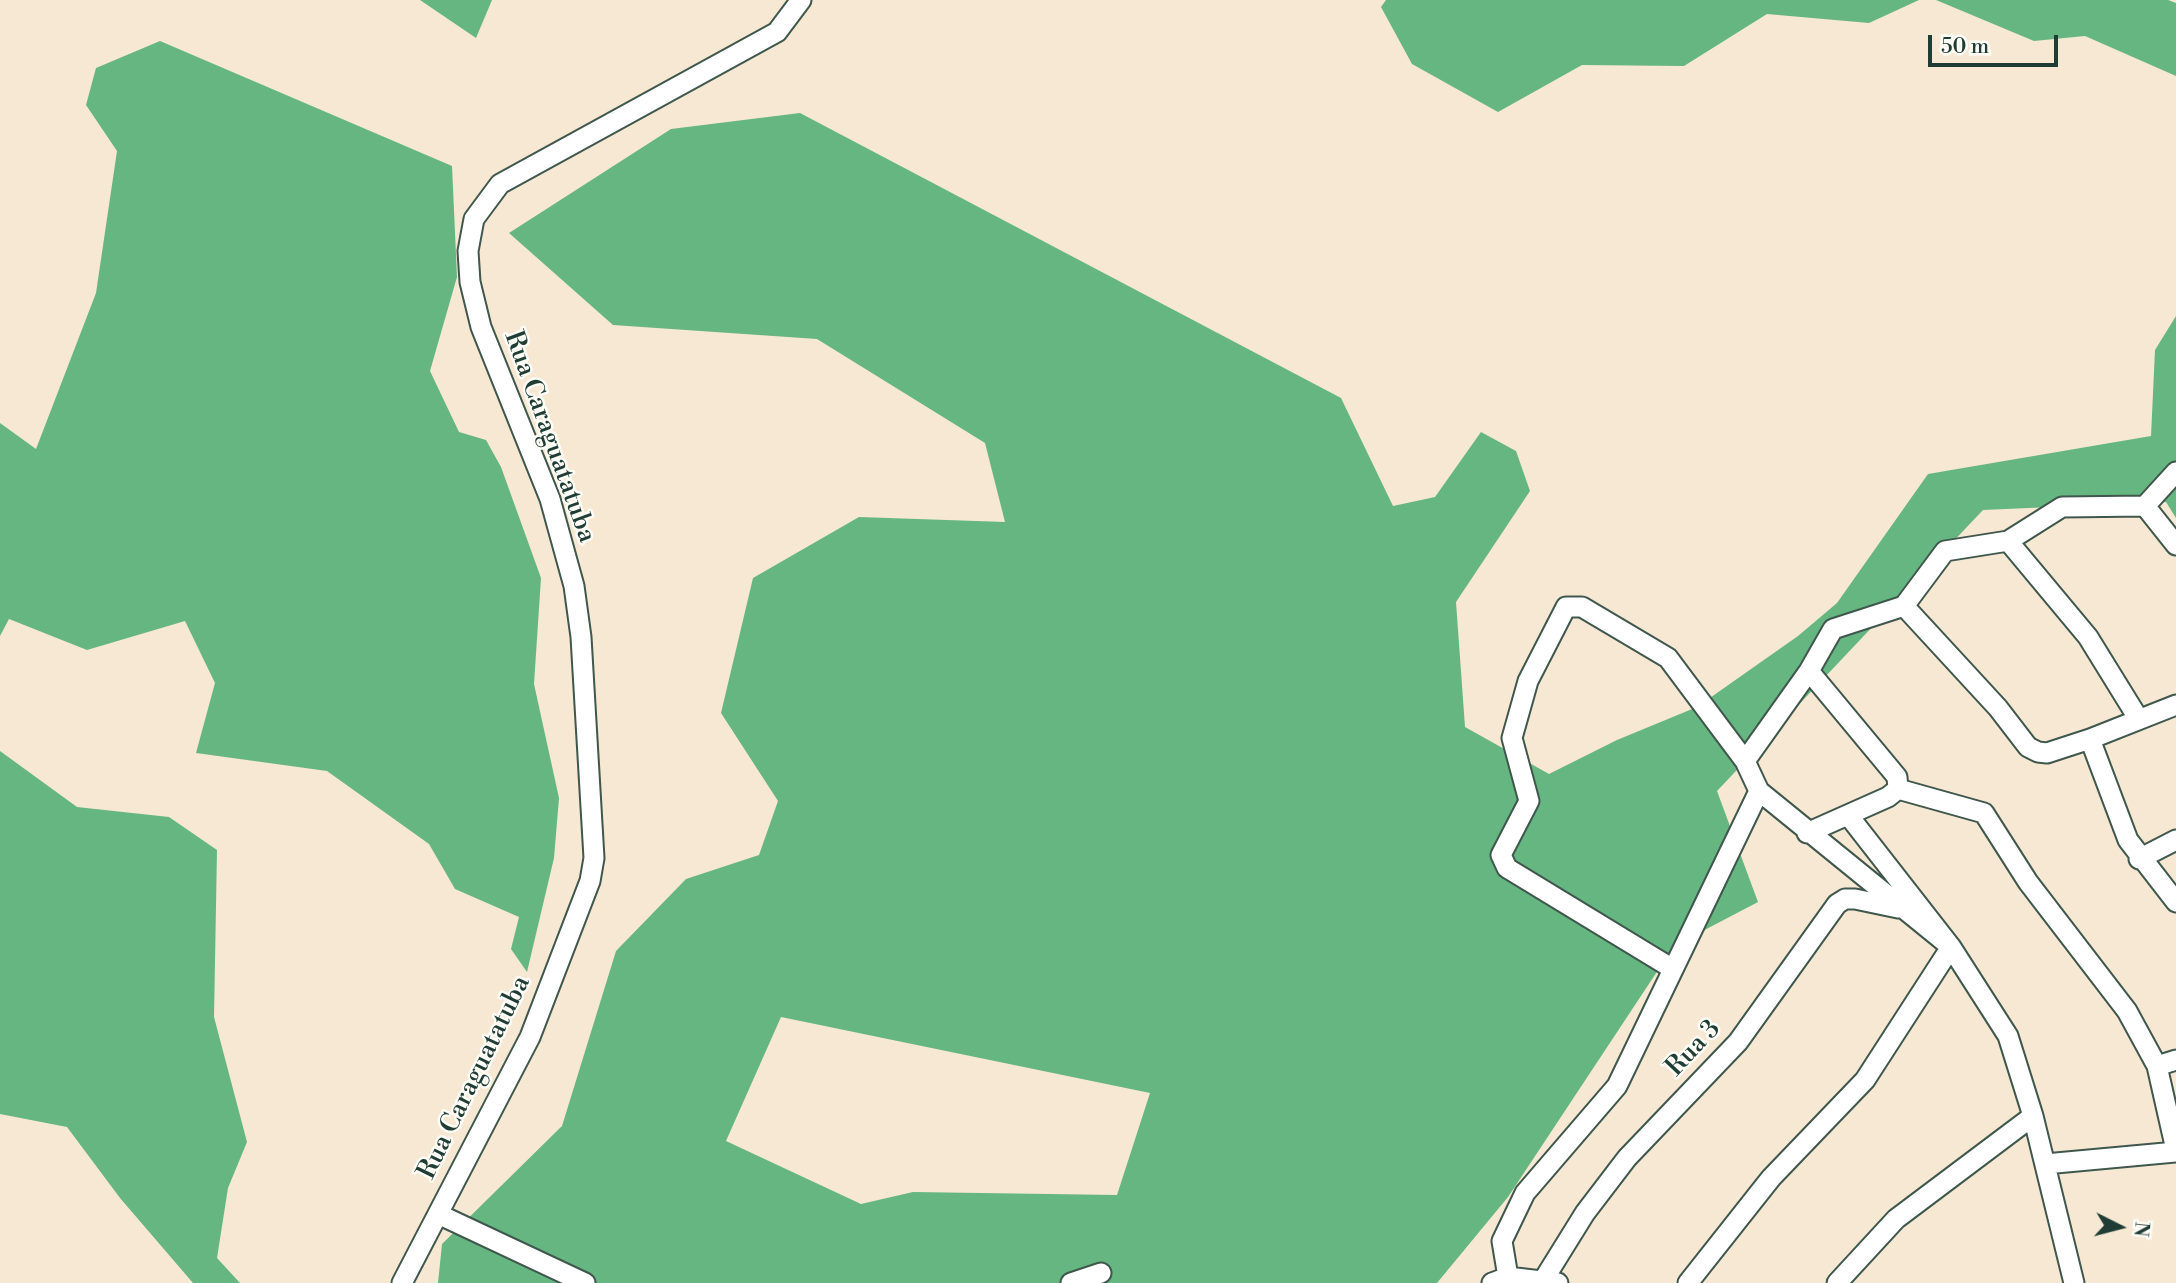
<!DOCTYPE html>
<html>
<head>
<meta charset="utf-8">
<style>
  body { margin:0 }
  #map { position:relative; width:2176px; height:1283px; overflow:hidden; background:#f6e8d2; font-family:"Libre Bodoni",serif }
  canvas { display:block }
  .north { position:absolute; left:2085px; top:1192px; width:70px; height:70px; -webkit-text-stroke:5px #fdfcf7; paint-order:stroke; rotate:96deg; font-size:19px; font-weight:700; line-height:28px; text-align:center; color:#1f3d34 }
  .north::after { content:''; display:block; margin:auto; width:24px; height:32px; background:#1f3d34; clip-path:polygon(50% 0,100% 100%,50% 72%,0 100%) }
  .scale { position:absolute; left:1928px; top:35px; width:130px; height:32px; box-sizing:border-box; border:4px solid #1f3d34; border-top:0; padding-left:9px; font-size:21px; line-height:24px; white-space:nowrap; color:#1f3d34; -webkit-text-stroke:5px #fdfcf7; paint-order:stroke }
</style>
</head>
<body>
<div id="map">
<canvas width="2176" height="1283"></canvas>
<div class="north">N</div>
<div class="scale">50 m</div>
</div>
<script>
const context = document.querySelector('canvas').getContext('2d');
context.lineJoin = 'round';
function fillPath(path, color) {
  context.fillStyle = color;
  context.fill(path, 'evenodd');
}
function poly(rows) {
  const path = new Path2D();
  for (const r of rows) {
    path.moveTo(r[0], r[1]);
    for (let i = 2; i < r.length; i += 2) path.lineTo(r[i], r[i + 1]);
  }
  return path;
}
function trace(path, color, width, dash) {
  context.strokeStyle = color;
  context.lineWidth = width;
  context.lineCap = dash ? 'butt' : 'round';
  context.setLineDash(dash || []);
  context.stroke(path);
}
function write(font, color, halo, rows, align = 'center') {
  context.font = font + ' "Libre Bodoni",serif';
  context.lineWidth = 5;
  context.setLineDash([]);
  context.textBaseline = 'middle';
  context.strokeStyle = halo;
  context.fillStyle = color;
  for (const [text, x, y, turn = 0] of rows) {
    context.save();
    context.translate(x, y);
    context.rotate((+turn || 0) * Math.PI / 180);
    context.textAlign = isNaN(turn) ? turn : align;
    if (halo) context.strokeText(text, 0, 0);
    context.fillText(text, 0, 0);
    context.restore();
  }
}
fillPath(poly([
  [420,0,492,0,476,38],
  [1386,0,1919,0,1869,23,1767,14,1684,66,1582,65,1498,112,1412,64,1381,7],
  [1936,0,2168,0,2176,3,2176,76,2085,36,2034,41],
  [160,41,452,166,457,277,430,371,459,432,486,440,501,467,541,578,534,684,559,798,554,858,527,972,511,949,519,917,455,889,429,844,327,771,196,753,215,683,185,621,87,650,9,619,0,636,0,423,36,449,96,293,117,151,86,105,96,68],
  [800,113,1341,398,1393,506,1435,497,1481,432,1516,451,1530,491,1456,602,1465,727,1549,774,1617,740,1697,707,1798,636,1837,603,1928,474,2151,436,2155,350,2176,316,2176,518,2166,502,1983,510,1717,791,1758,902,1674,946,1508,1197,1437,1283,438,1283,442,1244,562,1126,616,951,686,879,759,855,778,801,721,713,753,578,859,517,1005,522,985,443,817,339,613,325,509,233,671,129],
  [781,1017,1150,1093,1117,1195,913,1192,861,1204,726,1141],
  [0,751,77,807,169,817,217,850,214,1017,247,1142,228,1188,217,1258,240,1283,193,1283,120,1198,67,1127,0,1114]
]), '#66b682');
const minor = poly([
  [2145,506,2176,545],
  [2008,541,2088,637,2138,718],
  [1904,606,1998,708,2028,747,2038,752,2047,753,2090,739,2176,705],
  [1809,671,1897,777,1898,789],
  [2090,739,2128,840,2176,902],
  [1898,789,1984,813,2028,882,2127,1011,2157,1066,2176,1150],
  [1759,791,1951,947,2008,1036,2033,1116,2074,1283],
  [1807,833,1888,797,1898,789],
  [2139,859,2176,840],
  [1673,969,1507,868,1501,855,1529,801,1512,738,1528,681,1566,607,1582,607,1668,658,1745,761],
  [2157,1066,2176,1060],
  [2045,1164,2176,1152],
  [438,1214,585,1283],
  [1508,1277,1502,1241,1525,1193,1617,1086,1759,791,1745,761,1809,671,1833,629,1904,606,1945,551,2008,541,2062,507,2145,506,2176,472],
  [1544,1279,1585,1213,1627,1158,1738,1042,1837,904,1845,899,1855,899,1898,908],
  [402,1283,530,1037,590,881,594,858,581,637,574,586,550,499,481,327,470,282,468,251,474,219,500,184,777,32,801,0],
  [1071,1283,1101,1273],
  [1492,1283,1508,1277,1558,1283],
  [1688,1283,1771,1178,1865,1080,1951,947,1848,815],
  [1837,1283,1896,1219,2033,1116]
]);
trace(minor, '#3f574c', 23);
trace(minor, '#fff', 19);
write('26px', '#1f3d34', '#fdfcf7', [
  ["Rua Caraguatatuba",549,437,70],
  ["Rua 3",1694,1049,-47],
  ["Rua Caraguatatuba",475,1078,-64]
]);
</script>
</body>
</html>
